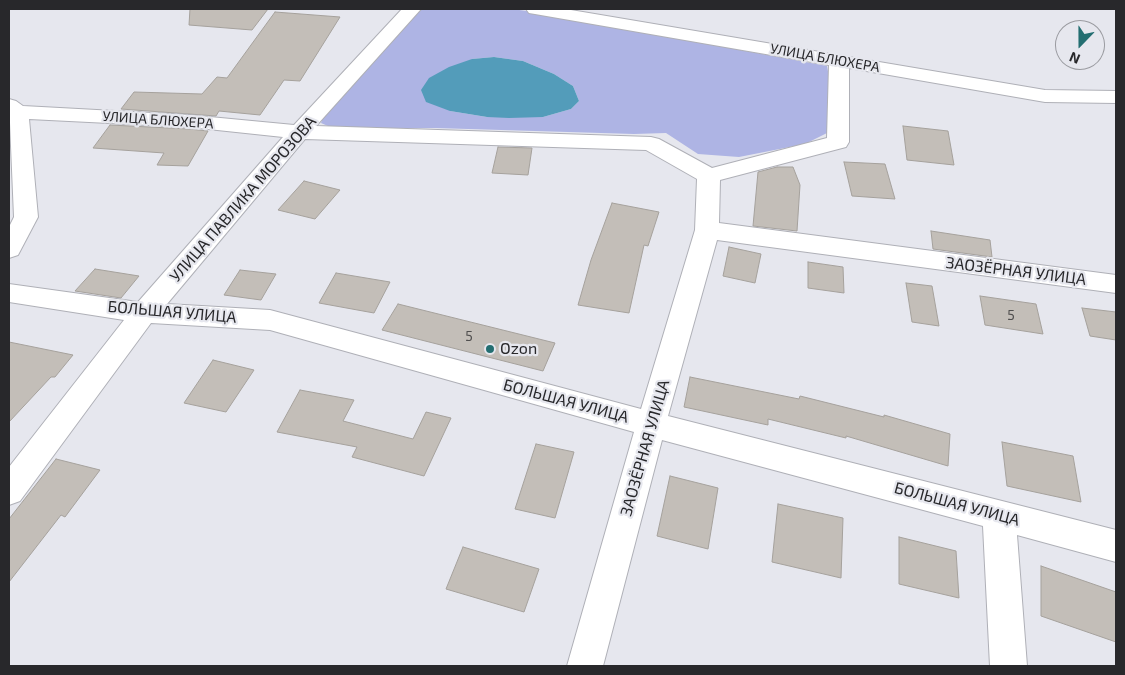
<!DOCTYPE html>
<html>
<head>
<meta charset="utf-8">
<style>
  body { margin:0 }
  #map { position:relative; width:1125px; height:675px; overflow:hidden; background:#e6e7ee; font-family:"Exo 2",sans-serif }
  canvas { display:block }
  .frame { position:absolute; inset:0; border:10px solid #28282b; pointer-events:none }
  .north { position:absolute; left:1055px; top:20px; width:50px; height:50px; box-sizing:border-box; background:#e6e7ee; border:1px solid #9a9ba0; border-radius:50%; rotate:202deg; font-size:14px; font-weight:700; line-height:20px; text-align:center; color:#28282b }
  .north::after { content:''; display:block; margin:auto; width:18px; height:22px; background:#236e71; clip-path:polygon(50% 0,100% 100%,50% 72%,0 100%) }
</style>
</head>
<body>
<div id="map">
<canvas width="1125" height="675"></canvas>
<div class="frame"></div>
<div class="north">N</div>
</div>
<script>
const context = document.querySelector('canvas').getContext('2d');
context.lineJoin = 'round';
function fillPath(path, color) {
  context.fillStyle = color;
  context.fill(path, 'evenodd');
}
function poly(rows) {
  const path = new Path2D();
  for (const r of rows) {
    path.moveTo(r[0], r[1]);
    for (let i = 2; i < r.length; i += 2) path.lineTo(r[i], r[i + 1]);
  }
  return path;
}
function trace(path, color, width, dash) {
  context.strokeStyle = color;
  context.lineWidth = width;
  context.lineCap = dash ? 'butt' : 'round';
  context.setLineDash(dash || []);
  context.stroke(path);
}
function write(font, color, halo, rows, align = 'center') {
  context.font = font + ' "Exo 2",sans-serif';
  context.lineWidth = 4.5;
  context.setLineDash([]);
  context.textBaseline = 'middle';
  context.strokeStyle = halo;
  context.fillStyle = color;
  for (const [text, x, y, turn = 0] of rows) {
    context.save();
    context.translate(x, y);
    context.rotate((+turn || 0) * Math.PI / 180);
    context.textAlign = isNaN(turn) ? turn : align;
    if (halo) context.strokeText(text, 0, 0);
    context.fillText(text, 0, 0);
    context.restore();
  }
}
fillPath(poly([
  [421,9,512,9,541,13,827,66,832,93,829,132,805,144,739,157,698,154,666,133,634,134,435,128,335,129,321,123,326,110],
  [494,57,523,61,554,74,573,86,579,101,571,109,543,117,487,117,450,111,472,59]
]), '#aeb4e4');
fillPath(poly([
  [494,57,523,61,554,74,573,86,579,101,571,109,543,117,509,118,487,117,450,111,426,102,421,90,429,78,449,67,472,59]
]), '#539cba');
const building = poly([
  [190,9,268,9,252,30,189,25,190,9],
  [275,12,340,17,300,81,284,80,260,115,219,111,216,116,121,109,134,92,202,94,217,77,227,78,275,12],
  [110,125,189,129,208,131,188,166,157,165,164,153,93,148,110,125],
  [903,126,948,131,954,165,907,160,903,126],
  [498,147,532,148,528,175,492,173,498,147],
  [844,162,885,164,895,199,852,196,844,162],
  [777,167,793,167,800,185,797,231,753,226,758,172,777,167],
  [304,181,340,190,315,219,278,210,304,181],
  [612,203,659,212,648,246,644,245,629,313,578,305,591,260,612,203],
  [931,231,990,240,992,257,933,249,931,231],
  [729,247,761,254,755,283,723,276,729,247],
  [808,262,843,267,844,293,808,288,808,262],
  [95,269,139,276,121,298,75,291,95,269],
  [240,270,276,274,261,300,224,295,240,270],
  [336,273,390,282,374,313,319,303,336,273],
  [906,283,932,286,939,326,912,322,906,283],
  [980,296,1036,304,1043,334,985,325,980,296],
  [398,304,555,343,543,371,382,330,398,304],
  [1082,308,1116,312,1116,340,1090,336,1082,308],
  [9,342,73,355,55,377,51,377,9,422,9,342],
  [213,360,254,370,226,412,184,403,213,360],
  [690,377,799,399,800,396,884,417,884,415,950,434,948,466,846,436,846,438,768,419,768,425,684,407,690,377],
  [300,390,354,400,343,421,413,439,426,412,451,418,424,476,352,457,357,447,277,432,300,390],
  [1002,442,1073,456,1081,502,1007,486,1002,442],
  [536,444,574,452,555,518,515,509,536,444],
  [56,459,100,470,65,517,61,515,9,582,9,519,56,459],
  [670,476,718,488,708,549,657,536,670,476],
  [778,504,843,518,841,578,772,562,778,504],
  [899,537,956,551,959,598,899,584,899,537],
  [463,547,539,569,524,612,446,589,463,547],
  [1041,566,1116,592,1116,642,1041,616,1041,566]
]);
fillPath(building, '#c3beb8');
trace(building, '#a5a19c', 1);
const minor = poly([
  [402,9,421,9,316,126,651,137,659,139,712,168,827,138,829,65,535,14,529,13,526,9,565,9,1045,90,1116,91,1116,103,1045,102,849,68,849,142,846,147,720,180,719,223,1116,275,1116,293,717,240,668,416,1116,530,1116,562,1017,535,1027,666,990,666,983,526,662,440,603,666,567,666,634,432,270,330,151,323,20,501,9,505,9,467,124,320,9,302,9,284,138,302,283,137,189,127,29,119,38,217,18,255,9,258,9,227,14,217,9,99,16,101,23,106,189,115,294,125,402,9],
  [305,139,646,150,697,179,695,230,641,409,270,310,167,304,305,139]
]);
trace(minor, '#afb0b7', 2);
fillPath(minor, '#fff');
for (const [x, y, r, color] of [
  [490,349,5,"#236e71"]
]) {
  const dot = new Path2D();
  dot.arc(x, y, r, 0, 2 * Math.PI);
  context.fillStyle = color;
  context.fill(dot);
  trace(dot, '#e6e7ee', 2);
}
write('14px', '#28282b', '#e6e7ee', [
  ["УЛИЦА БЛЮХЕРА",825,58,10],
  ["УЛИЦА БЛЮХЕРА",158,120,4]
]);
write('14px', '#4f4e4e', null, [
  ["5",1011,315],
  ["5",469,336]
]);
write('16px', '#28282b', '#e6e7ee', [
  ["УЛИЦА ПАВЛИКА МОРОЗОВА",243,199,-49],
  ["ЗАОЗЁРНАЯ УЛИЦА",1016,271,7],
  ["БОЛЬШАЯ УЛИЦА",172,312,5],
  ["БОЛЬШАЯ УЛИЦА",566,401,15],
  ["ЗАОЗЁРНАЯ УЛИЦА",645,448,-74],
  ["БОЛЬШАЯ УЛИЦА",957,504,15]
]);
write('16px', '#28282b', '#e6e7ee', [
  ["Ozon",500,349]
], 'left');
</script>
</body>
</html>
